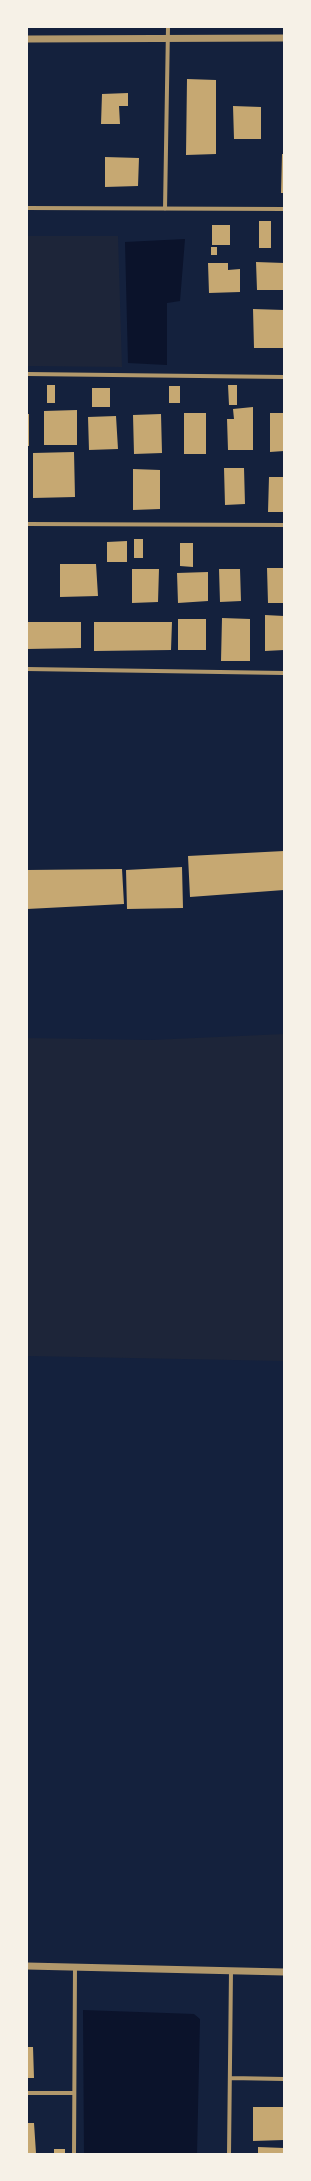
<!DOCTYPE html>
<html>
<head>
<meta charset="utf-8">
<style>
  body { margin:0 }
  #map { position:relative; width:311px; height:2181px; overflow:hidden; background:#14213d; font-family:"Work Sans",sans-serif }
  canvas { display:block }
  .frame { position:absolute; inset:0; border:28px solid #f6f1e7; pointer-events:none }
</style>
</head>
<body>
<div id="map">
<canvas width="311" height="2181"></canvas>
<div class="frame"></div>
</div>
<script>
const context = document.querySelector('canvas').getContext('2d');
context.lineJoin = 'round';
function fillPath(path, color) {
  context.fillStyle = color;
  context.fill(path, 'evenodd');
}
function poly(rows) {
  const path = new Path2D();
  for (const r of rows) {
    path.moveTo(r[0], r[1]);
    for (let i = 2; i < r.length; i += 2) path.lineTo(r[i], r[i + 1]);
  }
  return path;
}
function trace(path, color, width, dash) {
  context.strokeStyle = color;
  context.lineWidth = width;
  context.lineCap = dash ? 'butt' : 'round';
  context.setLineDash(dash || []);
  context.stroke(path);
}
fillPath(poly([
  [27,236,118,236,122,367,27,366],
  [284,1034,284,1361,27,1356,27,1038,151,1040]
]), '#1d2539');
fillPath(poly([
  [185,239,180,301,167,303,167,365,128,363,125,242],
  [83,2010,194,2014,200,2019,197,2154,84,2154]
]), '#0b132b');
fillPath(poly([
  [187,79,216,80,216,154,186,155],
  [128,93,128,106,119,106,120,124,101,124,102,94],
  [233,106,261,107,261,139,234,139],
  [282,154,284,154,284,193,281,193],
  [105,157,139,158,138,186,105,187],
  [259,221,271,221,271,248,259,248],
  [212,225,230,225,230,245,212,245],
  [211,247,217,247,217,255,211,255],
  [256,262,284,263,284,290,257,290],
  [208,263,228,263,228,270,240,269,240,292,209,293],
  [253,309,284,310,284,348,254,348],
  [47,385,55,385,55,403,47,403],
  [228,385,237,385,237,405,229,405],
  [169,386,180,386,180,403,169,403],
  [92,388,110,388,110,407,92,407],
  [253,407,253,450,228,450,227,419,234,419,233,409],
  [77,410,77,445,44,445,44,411],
  [184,413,206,413,206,454,184,454],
  [270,413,284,413,284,451,270,452],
  [27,414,29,414,29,446,27,446],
  [161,414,162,453,134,454,133,415],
  [116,416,118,449,89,450,88,417],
  [74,452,75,497,33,498,33,453],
  [224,468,244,468,245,504,225,505],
  [133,469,160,470,160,509,133,510],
  [269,477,284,477,284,512,268,512],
  [134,539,143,539,143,558,134,558],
  [127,541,127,562,107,562,107,542],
  [180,543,193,543,193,567,180,566],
  [60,564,96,564,98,596,60,597],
  [267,568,284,568,284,603,268,603],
  [132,569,159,569,158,602,132,603],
  [219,569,240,569,241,601,220,602],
  [208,572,208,601,178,603,177,573],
  [265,615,284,616,284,650,265,651],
  [222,618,250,619,250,661,221,661],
  [178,619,206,619,206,650,178,650],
  [27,622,81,622,81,648,27,649],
  [94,622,172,622,171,650,94,651],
  [284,851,284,890,190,897,188,856],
  [182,867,183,908,127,909,126,870],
  [122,869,124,904,27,909,27,870],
  [27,2047,33,2047,34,2078,27,2078],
  [253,2107,284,2107,284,2140,253,2141],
  [27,2123,34,2123,36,2153,27,2153],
  [258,2147,284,2148,284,2154,258,2154],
  [54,2149,65,2149,65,2154,54,2154]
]), '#c6a872');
trace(poly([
  [27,208,284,209],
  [165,209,168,27],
  [27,374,284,377],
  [27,524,284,525],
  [27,669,284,673],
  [230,2078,284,2079],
  [27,2093,74,2093],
  [74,2154,75,1967],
  [229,2154,231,1971]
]), '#b1986c', 4);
trace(poly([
  [27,39,284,38],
  [27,1966,284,1972]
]), '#b1986c', 7);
</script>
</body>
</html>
